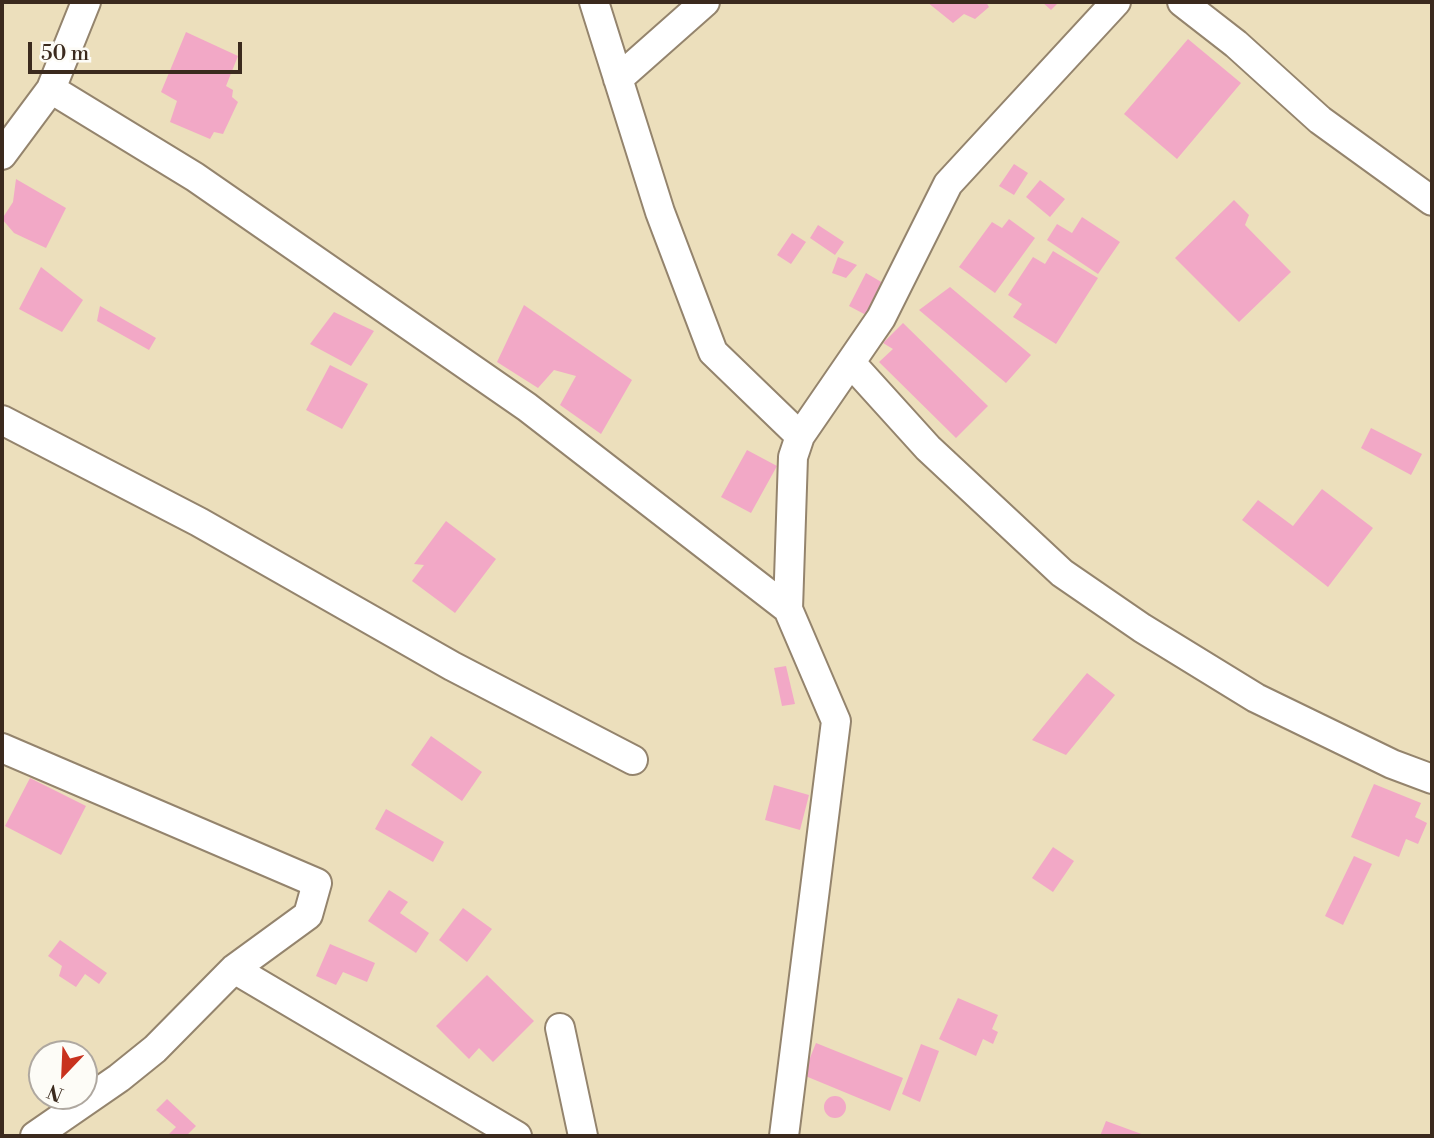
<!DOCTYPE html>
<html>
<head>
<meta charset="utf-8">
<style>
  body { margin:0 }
  #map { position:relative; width:1434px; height:1138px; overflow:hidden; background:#ecdfbc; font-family:"Libre Bodoni",serif }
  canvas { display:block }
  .frame { position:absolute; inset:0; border:4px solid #3b2a1e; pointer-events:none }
  .north { position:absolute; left:28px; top:1040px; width:70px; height:70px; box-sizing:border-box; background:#fdfcf7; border:2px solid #afa8a0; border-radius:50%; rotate:203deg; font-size:19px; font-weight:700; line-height:28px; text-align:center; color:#3b2a1e }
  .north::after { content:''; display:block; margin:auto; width:24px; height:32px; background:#c8321e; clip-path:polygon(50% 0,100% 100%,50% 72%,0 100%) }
  .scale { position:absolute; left:28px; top:42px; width:214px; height:32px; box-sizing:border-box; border:4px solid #3b2a1e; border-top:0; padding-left:9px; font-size:21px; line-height:24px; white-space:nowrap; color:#3b2a1e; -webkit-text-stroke:5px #fdfcf7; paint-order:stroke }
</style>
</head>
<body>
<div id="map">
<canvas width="1434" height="1138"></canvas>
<div class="frame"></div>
<div class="north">N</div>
<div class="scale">50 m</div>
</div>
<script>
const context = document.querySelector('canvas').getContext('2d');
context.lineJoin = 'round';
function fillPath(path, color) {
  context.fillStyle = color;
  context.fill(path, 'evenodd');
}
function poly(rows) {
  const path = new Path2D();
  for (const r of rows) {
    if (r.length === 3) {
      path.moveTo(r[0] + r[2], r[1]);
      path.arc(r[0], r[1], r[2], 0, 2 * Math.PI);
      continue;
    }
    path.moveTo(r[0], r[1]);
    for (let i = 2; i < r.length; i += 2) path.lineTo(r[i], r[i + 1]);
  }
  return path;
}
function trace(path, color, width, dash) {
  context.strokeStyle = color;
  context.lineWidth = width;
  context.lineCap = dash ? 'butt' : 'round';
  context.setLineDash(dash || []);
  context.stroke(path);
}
fillPath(poly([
  [927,2,986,2,989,7,975,19,964,14,953,23],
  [1042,2,1059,2,1051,10],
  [186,32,238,56,226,86,233,90,232,97,238,102,223,134,214,132,210,139,170,122,177,101,161,92],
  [1188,39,1241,83,1177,159,1124,114],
  [1014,164,1028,173,1014,195,999,186],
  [16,179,66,208,46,248,14,233,2,219,13,202],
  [1040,180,1065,199,1050,217,1026,197],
  [1234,200,1249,215,1245,225,1291,272,1239,322,1175,258],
  [1082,217,1120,242,1098,274,1047,240,1057,224,1072,233],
  [1009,219,1035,238,995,293,959,267,992,222,1002,228],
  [818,225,844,242,835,255,810,238],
  [792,233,806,242,791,264,777,255],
  [1053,251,1098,278,1056,344,1013,317,1022,304,1008,295,1033,257,1045,264],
  [838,257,857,265,846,278,832,273],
  [41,267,83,300,62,332,19,309],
  [866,273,883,283,866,315,849,306],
  [950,287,1031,355,1006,383,919,310],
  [524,305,632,380,601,434,560,405,576,376,554,370,538,388,497,362],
  [100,306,156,338,149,350,97,321],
  [334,312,374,331,351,366,310,344],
  [903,323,988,406,956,438,879,362,893,349,883,343],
  [330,365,368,384,342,429,306,410],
  [1371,428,1422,454,1411,475,1361,448],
  [747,450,777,466,751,513,721,497],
  [1322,489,1373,528,1328,587,1242,520,1258,500,1293,526],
  [446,521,496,559,455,613,412,581,424,565,414,564],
  [786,666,795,704,782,706,774,668],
  [1087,673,1115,695,1066,755,1032,740],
  [431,736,482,772,462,801,411,765],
  [30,778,86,806,61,855,5,826],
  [1374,784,1421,803,1415,817,1427,823,1418,844,1406,839,1399,857,1351,837],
  [774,785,809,795,800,830,765,820],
  [386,809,444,842,433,862,375,829],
  [1053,847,1074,861,1053,892,1032,878],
  [1354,856,1372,864,1343,925,1325,916],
  [389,890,408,902,400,913,429,933,416,953,368,921],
  [463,908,492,929,467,962,439,940],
  [60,940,107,973,99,984,85,974,76,987,59,976,62,966,48,956],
  [330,944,375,963,367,982,343,972,336,985,316,976],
  [487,975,534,1021,493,1062,479,1048,469,1059,436,1026],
  [958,998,998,1015,992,1029,998,1032,993,1044,983,1039,976,1056,939,1039],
  [816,1043,903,1078,890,1111,803,1075],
  [921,1044,939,1051,920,1102,902,1094],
  [835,1107,11],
  [167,1099,196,1126,186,1136,167,1136,176,1127,156,1110],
  [1106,1121,1147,1136,1100,1136]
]), '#f2a8c6');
const street = poly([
  [594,2,660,212,713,352,800,436],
  [1182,2,1236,44,1320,120,1432,201],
  [618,79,705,2],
  [51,89,195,177,527,407,788,609],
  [2,155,51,89,86,2],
  [851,363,928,448,1062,573,1142,628,1256,698,1392,764,1432,779],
  [2,420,199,522,452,666,633,760],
  [2,748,317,883,308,915,234,969,155,1049,119,1078,35,1136],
  [234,969,517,1136],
  [560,1028,583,1136],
  [784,1136,836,721,788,609,793,457,800,436,881,318,948,184,1116,2]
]);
trace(street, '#94846d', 32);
trace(street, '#fff', 28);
</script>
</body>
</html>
